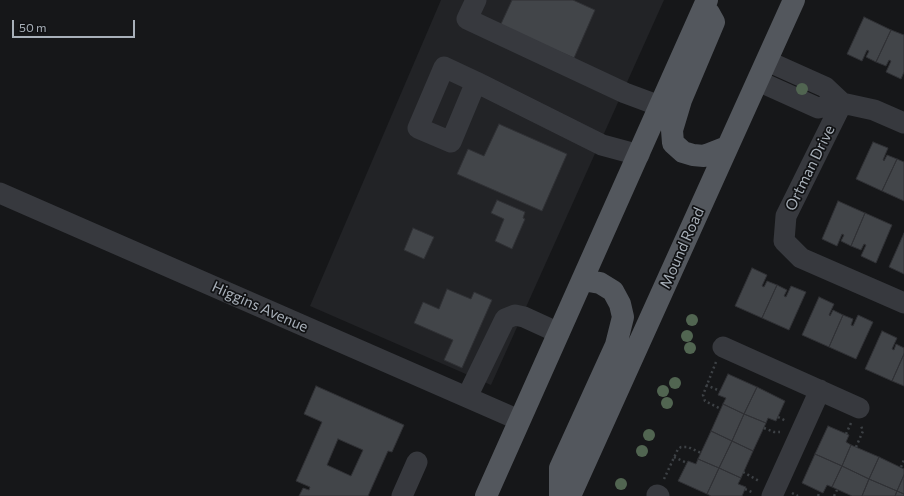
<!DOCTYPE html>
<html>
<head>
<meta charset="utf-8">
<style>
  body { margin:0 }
  #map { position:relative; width:904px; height:496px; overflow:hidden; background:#161719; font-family:Commissioner,sans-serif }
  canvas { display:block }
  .scale { position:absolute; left:12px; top:20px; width:123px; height:18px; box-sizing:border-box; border:2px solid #a8b0b9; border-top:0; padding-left:5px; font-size:12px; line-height:14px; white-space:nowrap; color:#a8b0b9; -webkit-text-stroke:3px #111214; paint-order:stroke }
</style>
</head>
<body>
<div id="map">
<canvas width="904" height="496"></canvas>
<div class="scale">50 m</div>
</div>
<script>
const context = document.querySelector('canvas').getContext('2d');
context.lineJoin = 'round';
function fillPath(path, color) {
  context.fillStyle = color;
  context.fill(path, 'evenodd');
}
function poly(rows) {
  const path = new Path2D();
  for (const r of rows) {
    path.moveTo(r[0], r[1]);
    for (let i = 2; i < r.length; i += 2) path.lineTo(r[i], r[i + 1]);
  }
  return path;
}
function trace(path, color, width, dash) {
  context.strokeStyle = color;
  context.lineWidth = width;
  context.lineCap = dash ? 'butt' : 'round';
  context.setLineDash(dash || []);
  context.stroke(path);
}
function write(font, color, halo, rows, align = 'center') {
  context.font = font + ' Commissioner,sans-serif';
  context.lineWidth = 3.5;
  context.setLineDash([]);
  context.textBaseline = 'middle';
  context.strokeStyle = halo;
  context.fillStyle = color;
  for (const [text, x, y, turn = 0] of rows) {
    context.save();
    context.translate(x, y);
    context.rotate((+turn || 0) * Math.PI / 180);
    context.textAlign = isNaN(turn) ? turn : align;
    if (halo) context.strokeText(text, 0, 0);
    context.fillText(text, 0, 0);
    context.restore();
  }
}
fillPath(poly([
  [441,0,664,0,491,385,310,306]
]), '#222326');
const building = poly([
  [512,0,573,0,595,10,574,58,500,26,512,0],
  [864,17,891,30,876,62,866,57,869,51,867,50,862,61,847,54,864,17],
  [891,30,904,35,904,72,901,79,886,72,891,61,889,60,886,66,876,62,891,30],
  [499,124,567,154,542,211,457,174,468,149,484,156,499,124],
  [873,142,888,148,883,160,884,161,887,155,897,159,882,191,856,179,873,142],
  [897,159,904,162,904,201,882,191,897,159],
  [497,200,525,212,523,218,525,219,512,249,495,241,504,219,491,213,497,200],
  [838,201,865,213,851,246,841,241,844,235,842,234,837,246,822,239,838,201],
  [865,213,892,225,876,263,861,256,866,245,864,244,861,250,851,246,865,213],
  [413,228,434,237,424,259,404,250,413,228],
  [904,233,904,274,889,267,904,233],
  [752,268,767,275,762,286,764,287,767,281,777,285,762,318,735,306,752,268],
  [777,285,787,290,784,296,786,297,791,286,806,292,789,330,762,318,777,285],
  [447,289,471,299,474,292,492,300,462,368,444,360,453,340,414,323,423,302,439,309,447,289],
  [819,297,834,304,829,315,830,316,833,310,843,315,829,347,802,335,819,297],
  [843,315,853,319,851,325,853,326,858,315,873,322,856,359,829,347,843,315],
  [882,331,897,338,892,349,894,350,896,344,904,348,904,354,892,381,865,369,882,331],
  [904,354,904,386,892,381,904,354],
  [728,374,757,387,744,414,723,404,726,398,718,395,728,374],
  [316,386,404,425,392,452,388,451,368,496,299,496,303,488,309,490,310,487,296,481,322,422,304,414,316,386],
  [338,439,363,450,351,476,327,465,338,439],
  [757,387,785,401,776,421,768,418,766,423,744,414,757,387],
  [723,404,744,414,732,441,711,431,723,404],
  [744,414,766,423,753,451,732,441,744,414],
  [828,426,849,435,846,442,851,445,842,466,815,454,828,426],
  [711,431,732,441,719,468,698,459,711,431],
  [732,441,753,451,741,478,719,468,732,441],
  [851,445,879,457,869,479,842,466,851,445],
  [815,454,842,466,832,487,827,485,823,493,802,483,815,454],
  [879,457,904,469,904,475,897,491,869,479,879,457],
  [698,459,719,468,707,494,678,481,688,461,696,464,698,459],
  [842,466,869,479,862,496,852,496,832,487,842,466],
  [719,468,741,478,738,484,746,487,742,496,711,496,707,494,719,468],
  [904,475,904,494,897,491,904,475],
  [869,479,897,491,895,496,862,496,869,479],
  [897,491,904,494,904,496,895,496,897,491]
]);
fillPath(building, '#424549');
trace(building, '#303135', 1);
trace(poly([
  [716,362,703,395,705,401,721,409],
  [706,385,720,391],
  [778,417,786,421],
  [764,428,774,432,780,432],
  [846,434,851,423],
  [856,447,863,431,861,426],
  [674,457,687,463],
  [901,467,904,460],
  [743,472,759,481],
  [664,479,678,449,681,447,688,447,701,453],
  [745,489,754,493],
  [792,493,798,496],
  [818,496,820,491],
  [834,496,837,490]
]), '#3d4145', 2.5, [2, 3]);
trace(poly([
  [476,0,467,19,625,93,660,106],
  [767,61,825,87,842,103],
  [758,81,818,108,842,103,874,110,904,123],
  [476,82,451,142,418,128,444,67,476,82,602,145,639,155],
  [842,103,786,216,784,241,801,258,904,303],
  [0,193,519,420],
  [723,347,859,408],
  [467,397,505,319,515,315,524,317,559,333],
  [657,495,659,496],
  [402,496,417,462],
  [772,496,820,390]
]), '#37393e', 21);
trace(poly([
  [709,13,714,22,681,100,672,130,673,143,683,152,693,155,704,156,727,147],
  [486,496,707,0],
  [560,496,560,468,616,345,623,317,620,304,613,291,600,283,583,280],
  [570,496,794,0]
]), '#53575d', 22);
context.fillStyle = '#516551';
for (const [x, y] of [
  [802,89],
  [692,320],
  [687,336],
  [690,348],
  [675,383],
  [663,391],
  [667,403],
  [649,435],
  [642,451],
  [621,484]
]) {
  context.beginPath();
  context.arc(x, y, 6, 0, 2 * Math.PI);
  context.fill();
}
write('15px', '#a8b0b9', '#111214', [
  ["Ortman Drive",810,168,-64],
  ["Mound Road",682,248,-66],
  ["Higgins Avenue",260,307,24]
]);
</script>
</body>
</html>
